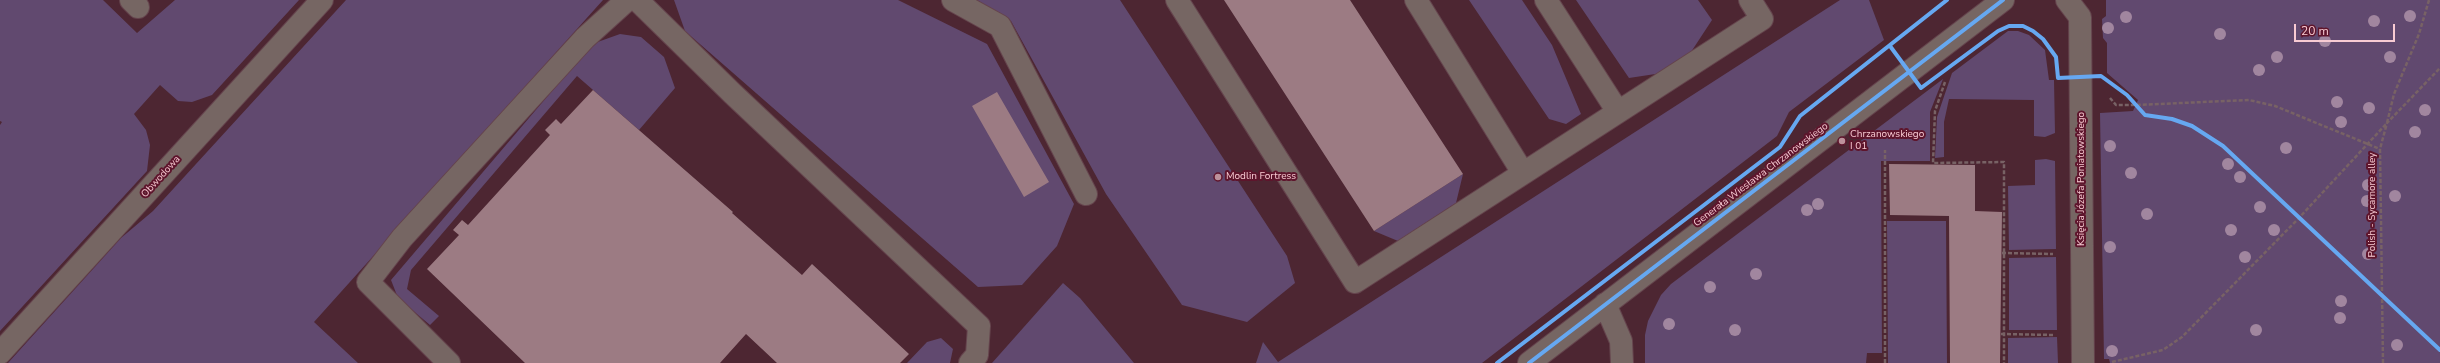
<!DOCTYPE html>
<html>
<head>
<meta charset="utf-8">
<style>
  body { margin:0 }
  #map { position:relative; width:2440px; height:363px; overflow:hidden; background:#4d2632; font-family:"Nunito Sans",sans-serif }
  canvas { display:block }
  .scale { position:absolute; left:2294px; top:24px; width:101px; height:18px; box-sizing:border-box; border:2px solid #f8cbd3; border-top:0; padding-left:5px; font-size:12px; line-height:14px; white-space:nowrap; color:#f8cbd3; -webkit-text-stroke:3px #5e152c; paint-order:stroke }
</style>
</head>
<body>
<div id="map">
<canvas width="2440" height="363"></canvas>
<div class="scale">20 m</div>
</div>
<script>
const context = document.querySelector('canvas').getContext('2d');
context.lineJoin = 'round';
function fillPath(path, color) {
  context.fillStyle = color;
  context.fill(path, 'evenodd');
}
function poly(rows) {
  const path = new Path2D();
  for (const r of rows) {
    path.moveTo(r[0], r[1]);
    for (let i = 2; i < r.length; i += 2) path.lineTo(r[i], r[i + 1]);
  }
  return path;
}
function trace(path, color, width, dash) {
  context.strokeStyle = color;
  context.lineWidth = width;
  context.lineCap = dash ? 'butt' : 'round';
  context.setLineDash(dash || []);
  context.stroke(path);
}
function write(font, color, halo, rows, align = 'center') {
  context.font = font + ' "Nunito Sans",sans-serif';
  context.lineWidth = 4;
  context.setLineDash([]);
  context.textBaseline = 'middle';
  context.strokeStyle = halo;
  context.fillStyle = color;
  for (const [text, x, y, turn = 0] of rows) {
    context.save();
    context.translate(x, y);
    context.rotate((+turn || 0) * Math.PI / 180);
    context.textAlign = isNaN(turn) ? turn : align;
    if (halo) context.strokeText(text, 0, 0);
    context.fillText(text, 0, 0);
    context.restore();
  }
}
fillPath(poly([
  [0,0,103,0,137,33,175,0,299,0,212,95,192,102,178,101,160,85,134,114,146,130,150,145,147,171,0,331,0,125,2,122,0,121],
  [346,0,603,0,314,322,358,363,8,363,121,238,153,211],
  [674,0,898,0,987,44,1074,204,1057,246,1022,285,978,287,685,31],
  [973,0,1120,0,1287,256,1295,283,1247,322,1182,305,1106,194,1011,21],
  [1469,0,1522,0,1552,45,1581,114,1566,124,1549,119],
  [1576,0,1698,0,1712,20,1691,52,1662,73,1629,78],
  [1840,0,1869,0,1884,40,1789,112,1777,136,1482,363,1256,363,1263,342,1278,362],
  [2106,0,2440,0,2440,363,2110,363,2109,359,2104,359,2100,113,2133,111,2138,100,2107,73,2107,43,2103,38,2102,19,2106,16],
  [2008,31,2018,31,2029,35,2045,50,2049,80,2054,80,2055,133,2045,137,2034,136,2034,100,1949,99,1944,122,1944,157,1935,158,1937,117,1952,73],
  [620,34,641,37,664,57,675,88,639,130,577,76,411,270,407,289,439,316,430,325,398,298,391,280,592,44],
  [1943,79,1930,112,1930,161,1881,161,1882,353,1867,353,1866,363,1645,363,1645,335,1648,321,1661,295,1671,284],
  [2046,159,2055,161,2056,249,2009,250,2008,186,2035,185,2035,160],
  [1463,174,1456,203,1398,241,1374,231],
  [1887,221,1946,221,1947,363,1888,363],
  [2056,257,2057,330,2009,330,2009,258],
  [1063,283,1080,298,1134,363,992,363],
  [2057,337,2058,363,2008,363,2008,338],
  [941,338,953,349,950,363,907,363,927,342]
]), '#61496f');
fillPath(poly([
  [1224,0,1350,0,1463,174,1374,231],
  [593,90,733,212,732,213,802,275,812,264,909,354,900,363,777,363,746,334,720,363,525,363,427,269,459,235,453,230,462,220,468,225,550,135,545,130,556,119,561,124],
  [997,92,1049,182,1024,197,972,106],
  [1889,164,1975,165,1975,211,2002,212,2000,363,1950,363,1949,216,1890,215]
]), '#9c7b83');
const minor = poly([
  [131,0,138,7],
  [637,0,733,94,979,326,977,355,970,363],
  [953,0,1000,26,1086,194],
  [1177,0,1355,282,1762,19,1750,0],
  [1416,0,1523,173],
  [1546,0,1618,112],
  [2067,0,2080,17,2083,363],
  [1605,304,1621,341,1622,363],
  [0,353,322,0],
  [449,363,368,282,402,238,585,38,627,0],
  [1529,363,2003,0]
]);
trace(minor, '#65444d', 24);
trace(poly([
  [1945,82,1935,111,1933,163,2004,162,2004,363],
  [2110,98,2116,105,2136,105,2249,100,2275,106,2380,149],
  [2002,253,2053,254],
  [2001,334,2054,335],
  [2112,362,2163,350,2182,337,2298,219,2387,123,2394,94,2419,34,2429,0],
  [1885,363,1885,150],
  [2383,363,2380,149,2387,123,2440,68]
]), '#786265', 2.5, [4, 2]);
trace(minor, '#766663', 22);
trace(poly([
  [1890,46,1921,88,1998,31,2009,26,2023,26,2033,31,2043,39,2056,57,2058,78,2101,76,2127,95,2145,115,2172,119,2192,126,2223,146,2440,350],
  [1497,363,1780,147,1800,116,1947,0],
  [1529,363,2003,0]
]), '#66a8f1', 4);
context.fillStyle = '#a1869f';
for (const [x, y] of [
  [2410,16],
  [2126,17],
  [2374,21],
  [2108,28],
  [2220,34],
  [2325,41],
  [2277,57],
  [2390,57],
  [2259,70],
  [2337,102],
  [2369,108],
  [2425,110],
  [2341,122],
  [2415,132],
  [2110,146],
  [2286,148],
  [2228,164],
  [2131,173],
  [2240,177],
  [2368,185],
  [2395,196],
  [2367,201],
  [1818,204],
  [2260,207],
  [1807,210],
  [2147,214],
  [2231,230],
  [2274,230],
  [2110,247],
  [2368,254],
  [2245,257],
  [1756,274],
  [1710,287],
  [2341,301],
  [2340,318],
  [1669,324],
  [1735,330],
  [2256,330],
  [2397,345],
  [2112,351]
]) {
  context.beginPath();
  context.arc(x, y, 6, 0, 2 * Math.PI);
  context.fill();
}
for (const [x, y, r, color] of [
  [1842,141,4,"#bc919b"],
  [1218,177,4,"#bc919b"]
]) {
  const dot = new Path2D();
  dot.arc(x, y, r, 0, 2 * Math.PI);
  context.fillStyle = color;
  context.fill(dot);
  trace(dot, '#5e152c', 1.5);
}
write('10px', '#f8cbd3', '#5e152c', [
  ["Chrzanowskiego",1850,135],
  ["I 01",1850,147],
  ["Modlin Fortress",1226,177]
], 'left');
write('10px', '#f8cbd3', '#5e152c', [
  ["Generała Wiesława Chrzanowskiego",1761,175,-37],
  ["Obwodowa",161,177,-48],
  ["Księcia Józefa Poniatowskiego",2082,179,-90],
  ["Polish - Sycamore alley",2373,205,-90]
]);
</script>
</body>
</html>
